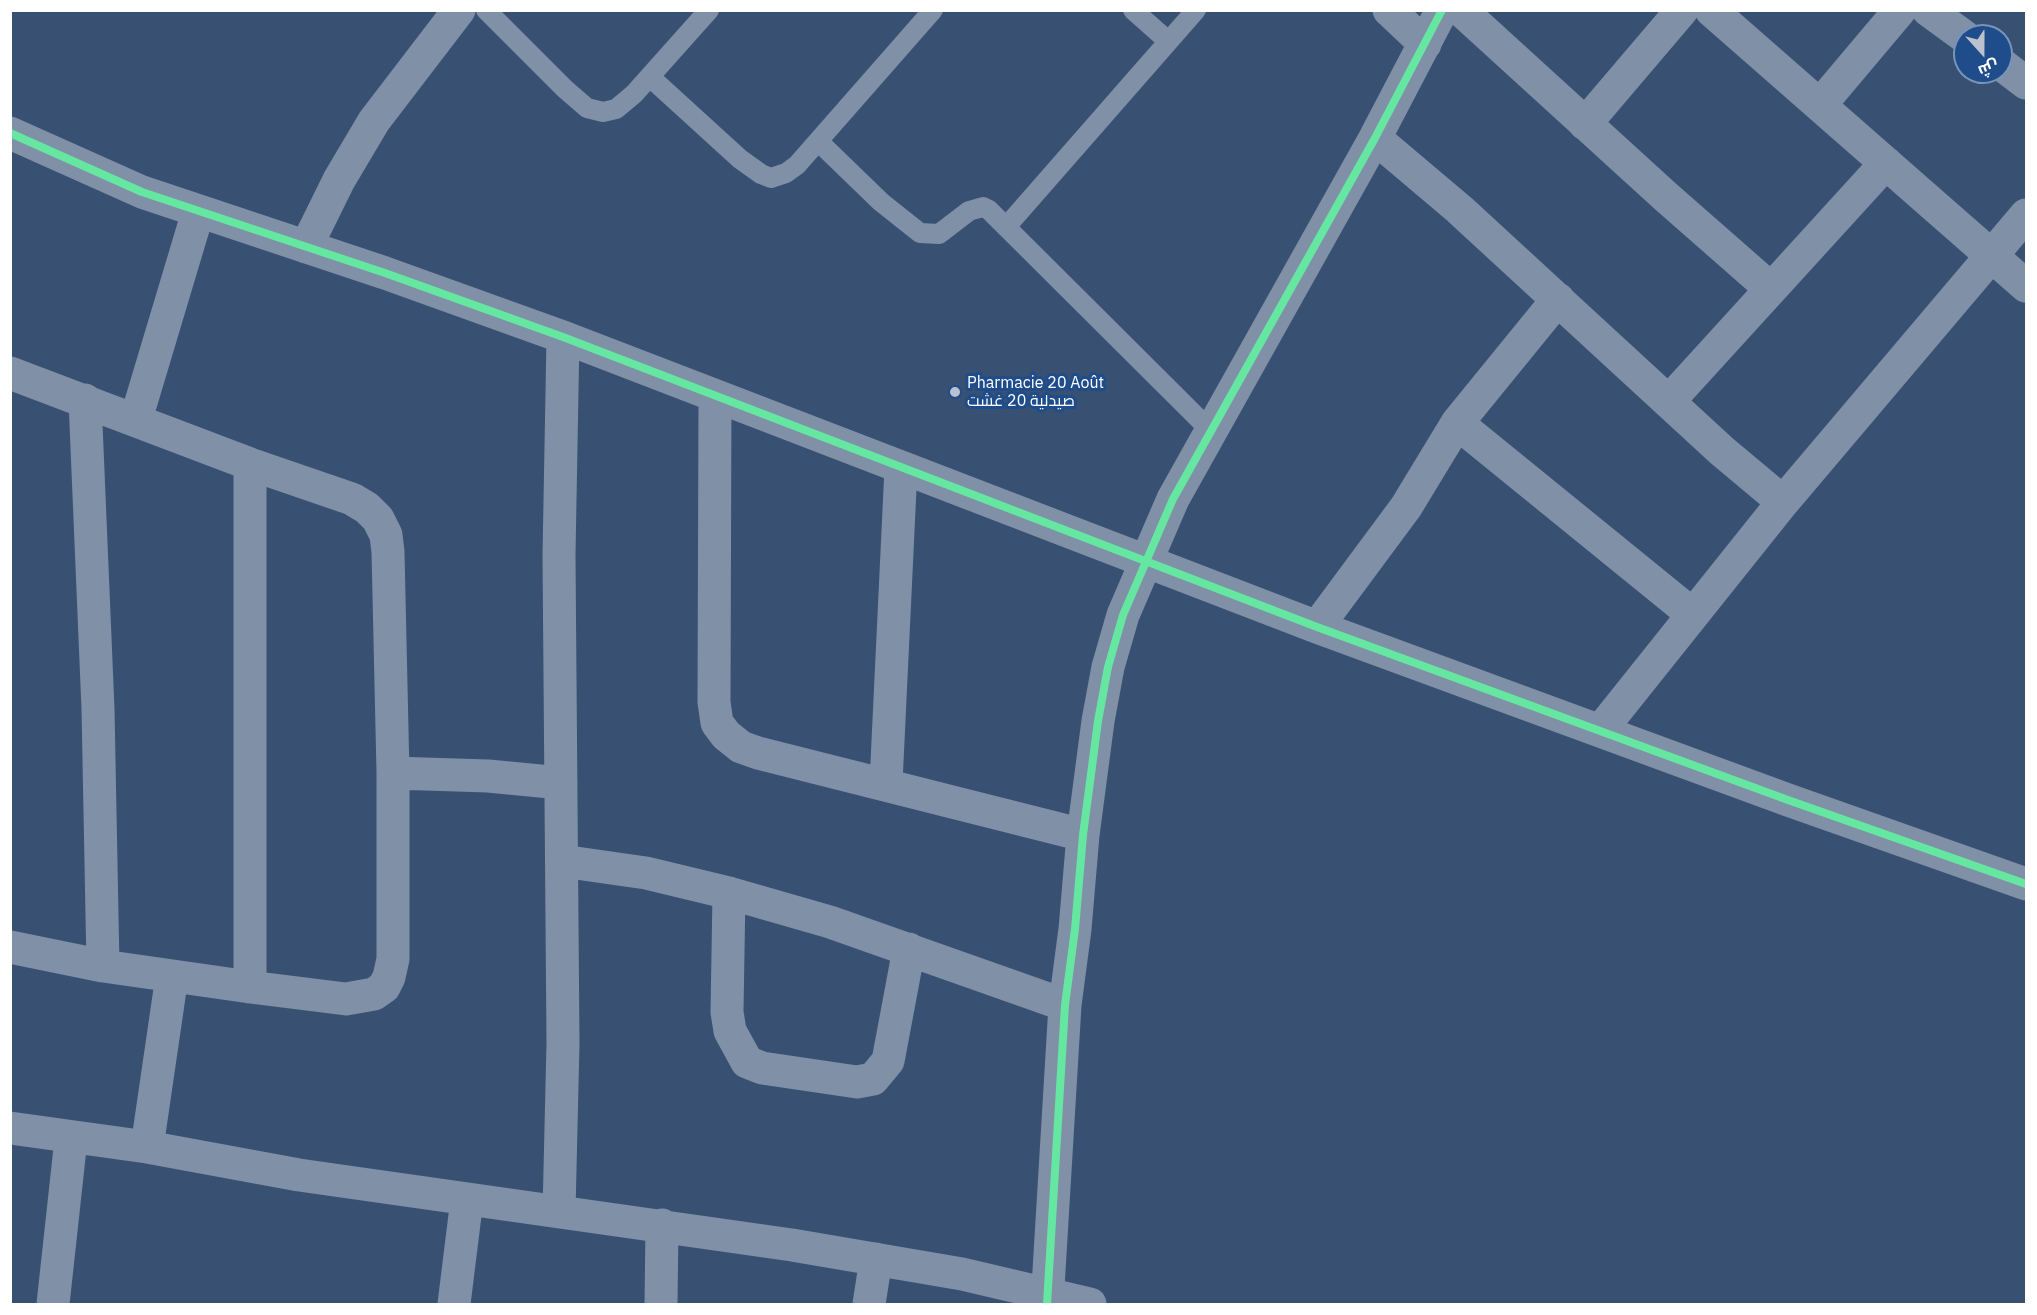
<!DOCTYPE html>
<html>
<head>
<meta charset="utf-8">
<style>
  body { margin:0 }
  #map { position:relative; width:2037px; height:1315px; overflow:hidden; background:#385072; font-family:"IBM Plex Sans",Cairo,sans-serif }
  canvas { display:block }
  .frame { position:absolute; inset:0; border:12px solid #fff; pointer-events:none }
  .north { position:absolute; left:1953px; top:24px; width:60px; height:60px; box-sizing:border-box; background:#1f4c8b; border:2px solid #7994b9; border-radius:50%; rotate:159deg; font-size:16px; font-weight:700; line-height:24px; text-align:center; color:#fff }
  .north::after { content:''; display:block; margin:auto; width:21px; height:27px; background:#b9c2ce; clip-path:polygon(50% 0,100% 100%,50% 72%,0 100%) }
</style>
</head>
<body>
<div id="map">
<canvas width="2037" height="1315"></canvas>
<div class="frame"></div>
<div class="north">ش</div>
</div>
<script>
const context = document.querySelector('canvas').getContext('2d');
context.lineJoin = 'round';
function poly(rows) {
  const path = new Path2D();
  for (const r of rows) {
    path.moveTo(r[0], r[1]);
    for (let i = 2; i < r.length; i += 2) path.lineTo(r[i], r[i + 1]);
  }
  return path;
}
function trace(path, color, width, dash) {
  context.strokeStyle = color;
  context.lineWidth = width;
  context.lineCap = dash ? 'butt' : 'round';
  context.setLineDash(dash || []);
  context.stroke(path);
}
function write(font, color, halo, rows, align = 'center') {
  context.font = font + ' "IBM Plex Sans",Cairo,sans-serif';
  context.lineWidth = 6;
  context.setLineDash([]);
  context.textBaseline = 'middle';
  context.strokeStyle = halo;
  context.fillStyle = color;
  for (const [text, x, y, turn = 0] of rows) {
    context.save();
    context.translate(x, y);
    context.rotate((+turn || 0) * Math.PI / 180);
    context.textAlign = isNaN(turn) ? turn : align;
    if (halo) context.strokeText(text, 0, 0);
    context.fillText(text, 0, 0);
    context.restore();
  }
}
trace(poly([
  [486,10,565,89,587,108,603,112,616,109,634,94,709,10],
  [1133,10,1168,41],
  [650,77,740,159,761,174,771,178,786,173,797,165,933,10],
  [819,142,881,202,920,233,939,234,969,211,983,207,989,210,1211,431],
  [1006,227,1196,10]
]), '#7f90a7', 20);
trace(poly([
  [1389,10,1425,44],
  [1461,10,1665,196,1771,289],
  [1711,10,2026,286],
  [1928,10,1965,37],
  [2001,64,2026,83],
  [1820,105,1900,10],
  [1585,124,1682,10],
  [10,133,142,192,385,273,563,337,1317,627,1788,800,2026,884],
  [1375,138,1459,209,1722,451,1783,502],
  [306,247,339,180,374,121,459,10],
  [10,373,250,464,352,499,367,508,378,519,386,535,388,552,393,773,393,959,389,977,384,987,374,994,346,999,250,987,103,966,10,947],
  [715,397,714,702,717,723,726,735,741,747,758,753,1083,835],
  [85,400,98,709,103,966],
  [1669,401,1886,163],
  [136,419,198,212],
  [1457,423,1692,614],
  [250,464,250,987],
  [1317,627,1406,507,1457,423,1558,299],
  [1600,731,1783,502,2026,215],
  [393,773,488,776,561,783],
  [886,783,901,468],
  [562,861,646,873,729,893,830,922,1065,1005],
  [729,893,727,1012,730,1031,747,1062,762,1068,857,1082,873,1079,888,1061,909,949],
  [10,1128,147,1147,299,1175,792,1245,962,1274,1090,1304],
  [147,1147,172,976],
  [559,1212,563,1043,559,555,563,337],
  [53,1304,71,1139],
  [454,1304,467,1199],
  [661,1304,662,1225],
  [869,1304,876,1259],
  [1047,1304,1065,1005,1075,929,1083,835,1098,721,1108,667,1123,615,1173,499,1375,138,1442,10]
]), '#7f90a7', 33);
trace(poly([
  [10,133,142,192,385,273,563,337,1317,627,1788,800,2026,884],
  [1047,1304,1065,1005,1075,929,1083,835,1098,721,1108,667,1123,615,1173,499,1375,138,1442,10]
]), '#66e7a1', 8);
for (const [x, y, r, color] of [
  [955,392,6,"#b9c2ce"]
]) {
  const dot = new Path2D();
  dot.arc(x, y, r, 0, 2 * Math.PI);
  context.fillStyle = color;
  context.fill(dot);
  trace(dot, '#1f4c8b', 2);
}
write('16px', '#fff', '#1f4c8b', [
  ["Pharmacie 20 Août",967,383],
  ["صيدلية 20 غشت",967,401]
], 'left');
</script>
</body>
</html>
